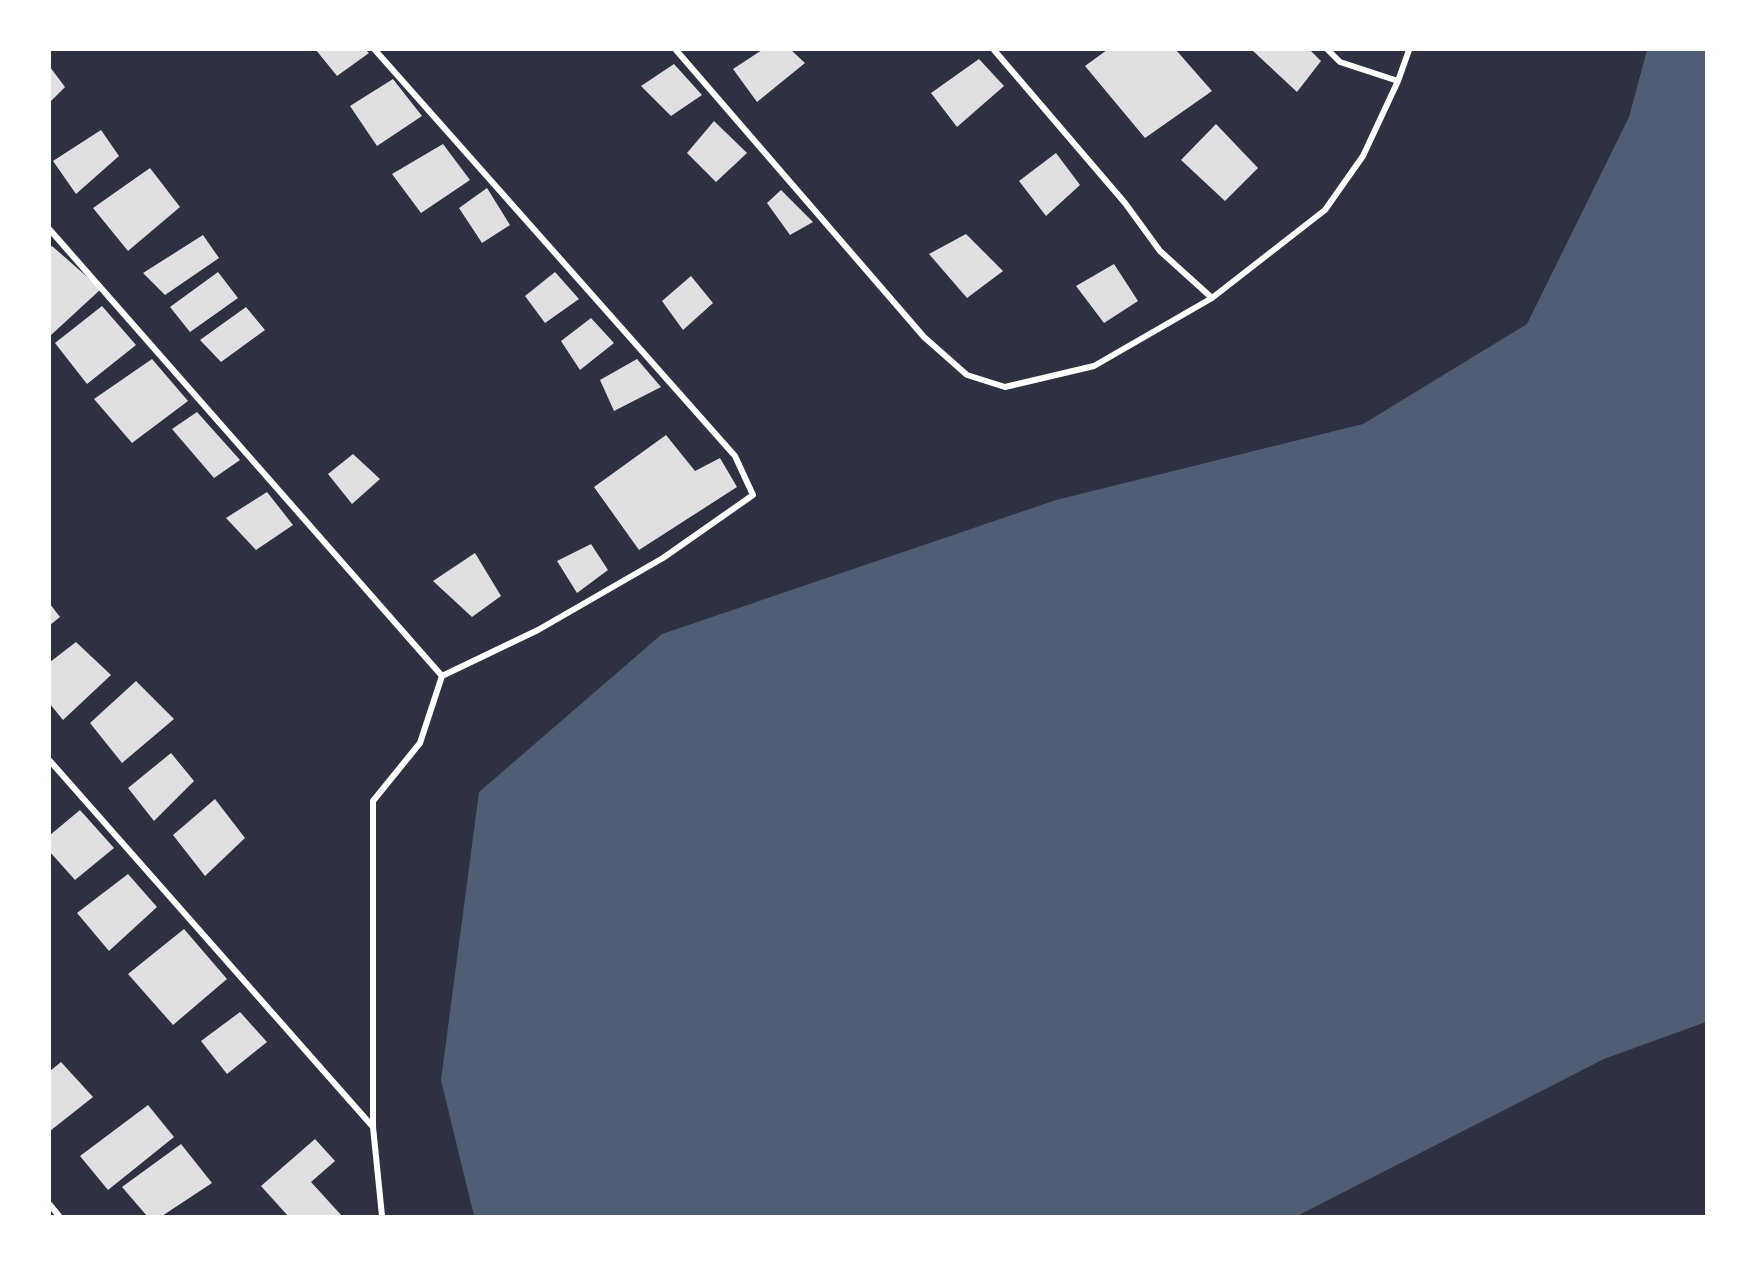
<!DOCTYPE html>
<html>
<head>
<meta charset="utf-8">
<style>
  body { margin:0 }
  #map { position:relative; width:1756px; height:1266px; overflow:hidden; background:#2d3142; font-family:Ubuntu,sans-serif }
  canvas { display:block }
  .frame { position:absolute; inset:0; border:51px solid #fff; pointer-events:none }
</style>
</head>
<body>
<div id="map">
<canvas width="1756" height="1266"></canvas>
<div class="frame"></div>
</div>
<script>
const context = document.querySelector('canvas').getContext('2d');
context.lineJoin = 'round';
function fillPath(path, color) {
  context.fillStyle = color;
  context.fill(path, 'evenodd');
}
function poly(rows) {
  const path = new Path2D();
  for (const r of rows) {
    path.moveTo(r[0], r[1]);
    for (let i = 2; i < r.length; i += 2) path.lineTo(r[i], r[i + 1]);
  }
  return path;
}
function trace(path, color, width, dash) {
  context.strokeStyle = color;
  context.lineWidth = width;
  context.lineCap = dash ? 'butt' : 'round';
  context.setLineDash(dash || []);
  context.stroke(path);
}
fillPath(poly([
  [1647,50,1706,50,1706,1022,1604,1059,1297,1216,474,1216,441,1080,479,792,662,634,1056,500,1363,424,1527,324,1629,117]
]), '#4f5d75');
fillPath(poly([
  [316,50,366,50,369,53,337,76],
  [762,50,791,50,805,63,757,102,733,69],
  [1107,50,1176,50,1212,91,1145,138,1085,66],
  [1252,50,1310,50,1321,61,1297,92],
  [979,59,1004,86,957,127,931,93],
  [674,64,702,95,671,116,641,86],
  [50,67,65,87,50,102],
  [393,79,422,116,377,146,350,106],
  [714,121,747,153,716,182,687,153],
  [1216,124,1258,168,1225,201,1181,160],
  [101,130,119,156,76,194,53,161],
  [443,144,470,180,421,213,392,174],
  [1056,153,1080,185,1046,216,1019,181],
  [150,168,180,207,128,251,93,208],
  [487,188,510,225,482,243,459,208],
  [781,190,813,222,790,235,767,203],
  [966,234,1003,271,967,298,929,254],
  [203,235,219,258,165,295,143,273],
  [52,246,101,289,50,336,50,248],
  [1114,264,1138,301,1104,323,1076,286],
  [218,272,238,298,190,332,170,307],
  [555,272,579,299,545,323,525,296],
  [691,276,713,303,683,330,662,301],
  [102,306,136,345,87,384,55,343],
  [246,307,265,330,221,362,200,340],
  [591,318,614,343,580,370,561,341],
  [152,359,188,401,132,443,94,399],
  [637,359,661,387,614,411,600,380],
  [197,412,240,460,214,478,172,429],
  [666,435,695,471,720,458,737,487,639,550,594,487],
  [353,454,380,479,352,504,328,474],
  [267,492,293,525,256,550,226,518],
  [591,544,608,570,577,593,557,561],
  [475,553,501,596,472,617,433,581],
  [50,604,60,617,50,625],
  [76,642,111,675,63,720,50,704,50,662],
  [136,681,174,719,122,763,90,723],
  [171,753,194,781,154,821,128,788],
  [215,799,245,838,205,876,173,835],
  [80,810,114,848,75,880,50,852,50,835],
  [128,874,157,907,109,951,77,913],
  [184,929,227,979,173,1025,128,974],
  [240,1012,267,1042,227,1074,201,1041],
  [61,1062,93,1097,50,1131,50,1071],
  [148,1105,174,1137,108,1190,80,1156],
  [315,1139,335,1161,311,1182,342,1216,288,1216,261,1186],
  [181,1144,212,1183,162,1216,147,1216,122,1187]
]), '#e0e0e3');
trace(poly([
  [375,50,735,456,753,495,663,558,538,630,442,676,420,743,373,801,373,1127,382,1216],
  [676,50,924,337,967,375,1005,387,1094,366,1212,298,1325,210,1363,156,1398,81,1409,50],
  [994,50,1125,203,1160,251,1212,298],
  [1328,50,1340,62,1398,81],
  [50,230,442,676],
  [50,761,373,1127],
  [50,1205,59,1216]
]), '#fff', 6);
</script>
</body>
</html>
